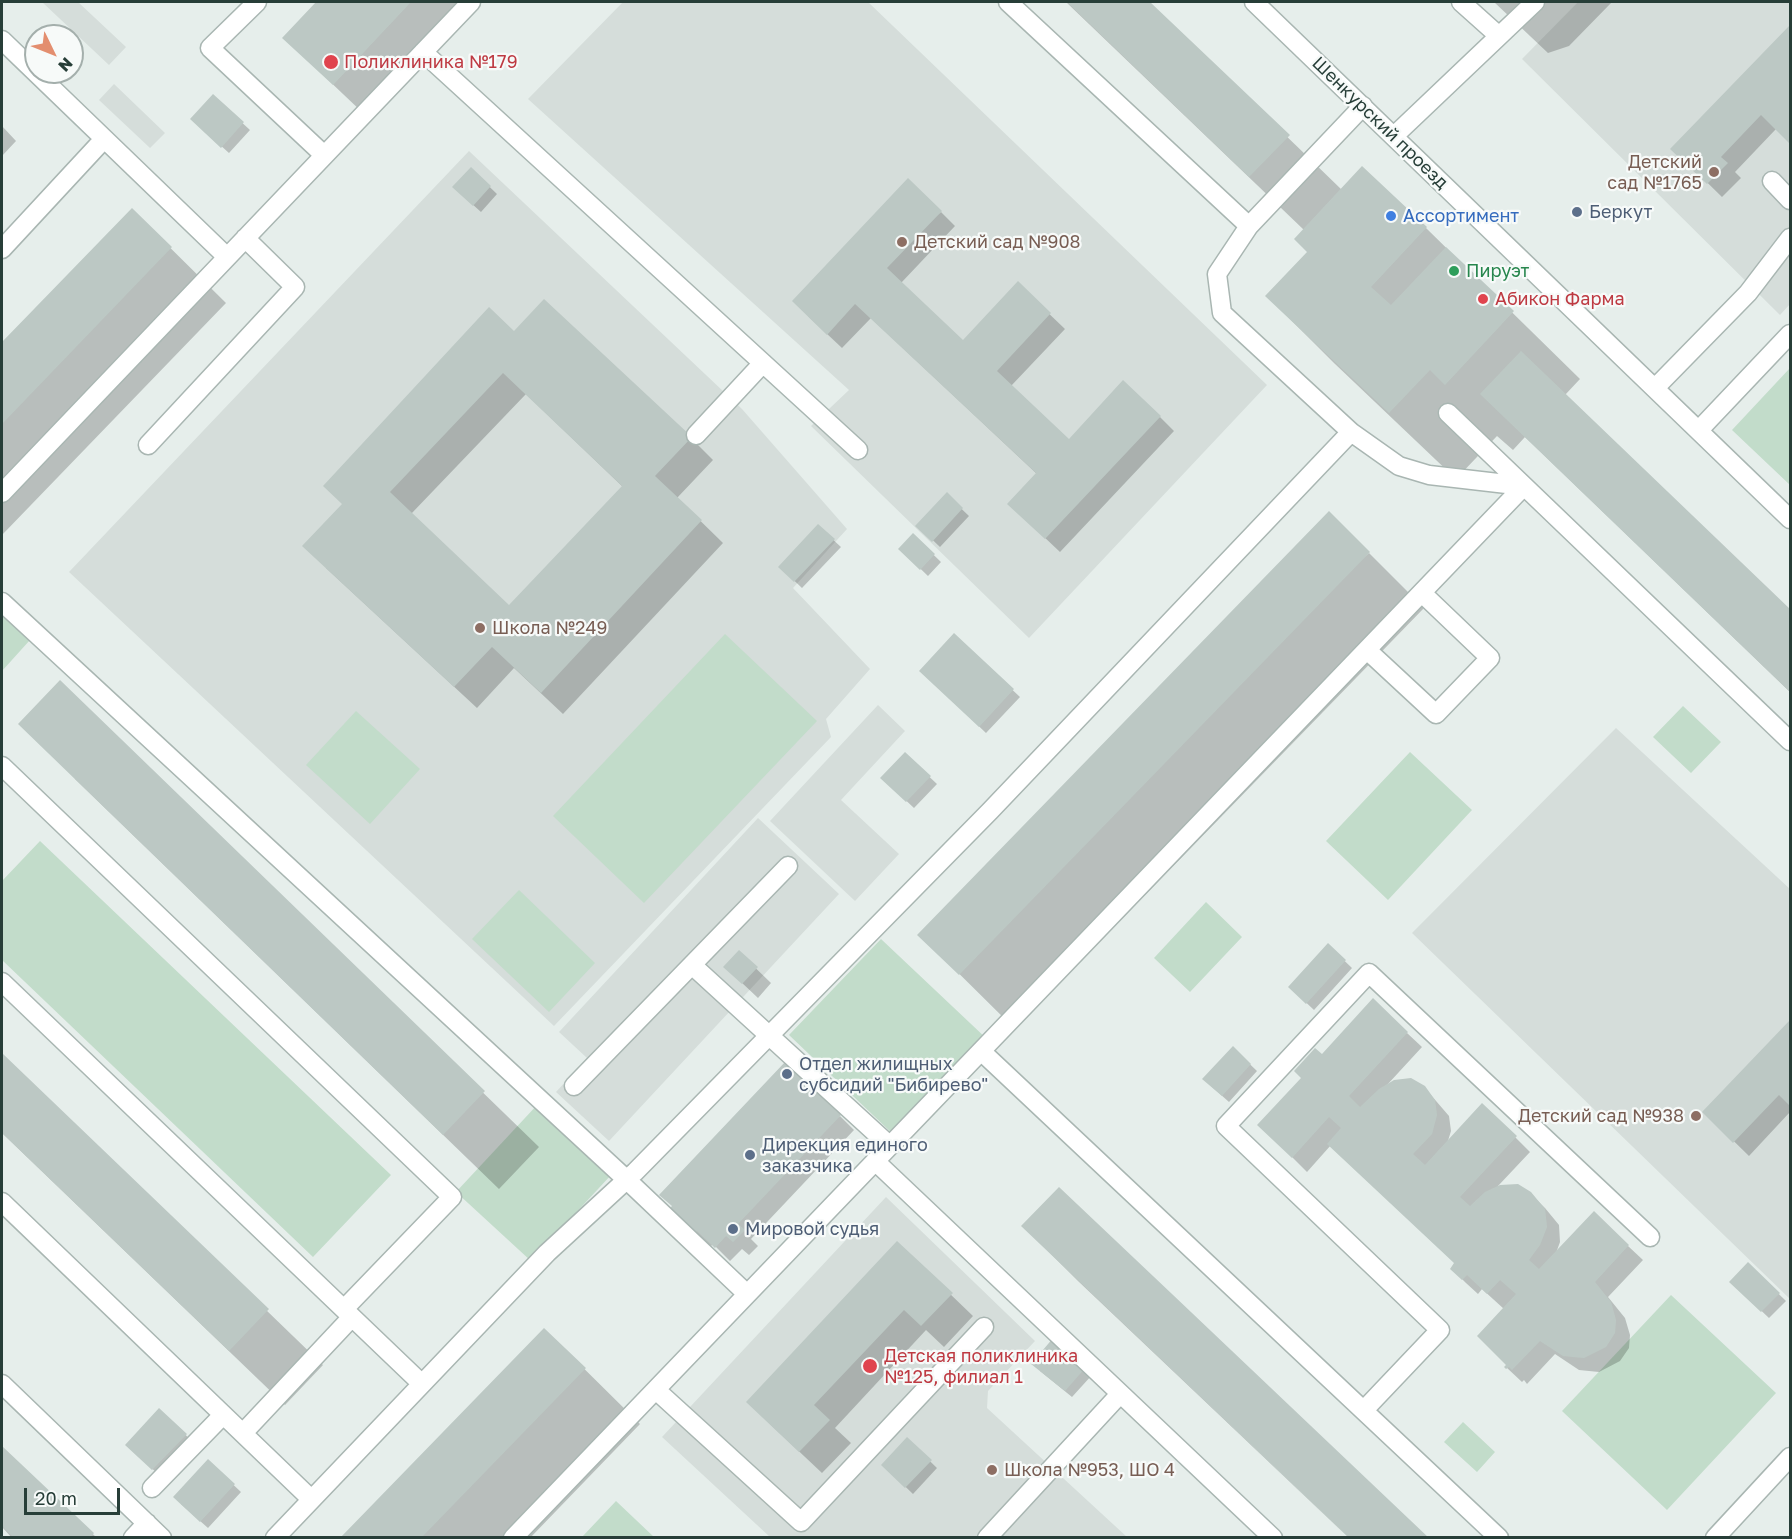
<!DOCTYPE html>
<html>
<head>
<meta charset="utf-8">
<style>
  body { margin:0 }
  #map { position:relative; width:1792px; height:1539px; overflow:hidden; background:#e6eeeb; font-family:"Golos Text",sans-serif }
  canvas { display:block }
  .frame { position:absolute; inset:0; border:3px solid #273e38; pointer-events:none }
  .north { position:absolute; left:24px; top:24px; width:60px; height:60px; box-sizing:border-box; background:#f7faf9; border:2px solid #a4afac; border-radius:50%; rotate:133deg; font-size:16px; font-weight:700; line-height:24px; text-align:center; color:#273e38 }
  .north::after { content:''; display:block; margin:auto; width:21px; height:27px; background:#e38e6f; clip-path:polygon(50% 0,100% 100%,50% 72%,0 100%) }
  .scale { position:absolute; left:24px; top:1488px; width:96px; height:27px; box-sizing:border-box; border:3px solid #273e38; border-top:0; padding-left:8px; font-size:18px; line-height:21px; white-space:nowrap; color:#273e38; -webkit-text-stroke:4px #f7faf9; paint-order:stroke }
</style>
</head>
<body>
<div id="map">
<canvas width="1792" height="1539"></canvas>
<div class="frame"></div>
<div class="north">N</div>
<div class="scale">20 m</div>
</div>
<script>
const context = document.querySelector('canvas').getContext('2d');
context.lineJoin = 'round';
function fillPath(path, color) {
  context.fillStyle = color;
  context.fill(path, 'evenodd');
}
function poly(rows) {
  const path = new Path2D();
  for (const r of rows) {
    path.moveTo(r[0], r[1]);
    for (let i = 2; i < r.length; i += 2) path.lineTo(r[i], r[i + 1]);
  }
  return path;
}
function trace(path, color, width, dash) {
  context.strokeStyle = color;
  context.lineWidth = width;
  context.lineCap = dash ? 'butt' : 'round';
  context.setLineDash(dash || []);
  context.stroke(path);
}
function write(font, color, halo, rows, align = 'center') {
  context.font = font + ' "Golos Text",sans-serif';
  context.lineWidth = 4.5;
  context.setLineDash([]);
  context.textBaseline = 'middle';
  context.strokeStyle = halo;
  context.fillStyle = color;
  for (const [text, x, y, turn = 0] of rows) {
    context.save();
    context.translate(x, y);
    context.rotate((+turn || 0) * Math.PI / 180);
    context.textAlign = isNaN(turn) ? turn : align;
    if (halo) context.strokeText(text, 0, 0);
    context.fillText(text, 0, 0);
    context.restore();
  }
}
fillPath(poly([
  [42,2,78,2,126,47,109,65],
  [623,2,868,2,1267,385,1029,638,811,426,849,390,528,99],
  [1578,2,1790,2,1790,304,1780,315,1522,59],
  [114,84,165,133,150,148,99,100],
  [469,151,742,409,847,529,793,588,870,669,826,719,831,737,554,1026,69,572],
  [878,705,905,731,841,800,899,854,855,901,770,821],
  [1616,728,1790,889,1790,1299,1412,933],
  [758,818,839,894,609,1141,556,1092,587,1058,559,1032],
  [886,1197,1035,1341,988,1391,987,1408,1127,1537,770,1537,662,1437]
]), '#d5ddda');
fillPath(poly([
  [1790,368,1790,485,1732,430],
  [2,614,30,640,2,671],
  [725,634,817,721,644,903,553,816],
  [1683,706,1721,742,1691,773,1653,737],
  [356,711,420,769,370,824,306,765],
  [1410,752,1472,810,1388,900,1326,841],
  [40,841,391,1175,313,1257,2,960,2,881],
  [519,890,595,963,549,1012,472,939],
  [1206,902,1242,937,1190,992,1154,958],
  [881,939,988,1040,896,1137,789,1035],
  [538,1104,612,1174,531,1261,456,1192],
  [1671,1295,1776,1393,1667,1510,1562,1411],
  [1463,1422,1495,1452,1477,1472,1444,1442],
  [616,1501,654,1537,582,1537]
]), '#c2dcca');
fillPath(poly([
  [318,2,467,2,363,113,284,38],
  [1066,2,1148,2,1342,190,1426,228,1580,379,1565,395,1790,611,1790,692,1525,437,1513,450,1497,436,1456,479,1334,363,1267,296,1309,252,1304,230],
  [1494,2,1612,2,1569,46,1548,53],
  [1790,27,1790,142,1776,129,1735,172,1741,178,1722,197,1673,149],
  [213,96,250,130,229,153,199,126],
  [2,126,16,141,2,156],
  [471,169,497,194,481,212,461,194],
  [132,210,226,303,2,535,2,345],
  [941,212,955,226,901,283,963,342,1018,284,1065,329,1011,386,1069,441,1160,417,1174,431,1060,552,1024,518,1037,474,871,318,842,348,808,316],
  [514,333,691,438,713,460,677,498,723,543,563,714,514,668,477,708,326,568,343,504],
  [526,394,623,487,509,607,411,514],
  [947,495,969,516,940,547,918,526],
  [818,526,841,547,802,588,780,567],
  [913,535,941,562,928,576,900,549],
  [1369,553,1424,608,1015,1029,920,935],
  [954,635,1020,697,986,733,921,671],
  [60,682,539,1147,499,1189,75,779],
  [905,754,937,784,914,808,882,778],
  [1328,945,1352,968,1314,1010,1297,994],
  [739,952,771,983,758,998,740,981],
  [1790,1022,1790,1112,1749,1156,1704,1112],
  [1407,1033,1422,1047,1387,1085,1424,1087,1449,1116,1451,1131,1447,1144,1515,1137,1530,1152,1498,1186,1530,1193,1545,1208,1559,1225,1560,1242,1556,1253,1628,1246,1643,1260,1608,1297,1625,1318,1630,1335,1629,1348,1620,1361,1599,1372,1579,1370,1555,1354,1527,1384,1524,1380,1522,1382,1506,1367,1504,1309,1482,1289,1478,1294,1466,1283,1452,1269,1456,1263,1331,1145,1307,1172,1260,1125,1322,1056],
  [1233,1048,1257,1071,1229,1102,1211,1086],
  [2,1055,323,1365,285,1405,2,1133],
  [840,1116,854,1130,751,1239,758,1246,749,1255,742,1249,730,1261,713,1244,706,1251,667,1214],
  [1023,1226,1349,1538,1078,1281],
  [897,1243,973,1316,944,1347,926,1330,835,1428,851,1443,822,1473,770,1424],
  [1748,1264,1786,1301,1769,1318,1731,1282],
  [545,1330,640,1424,530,1538,342,1538],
  [1054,1339,1092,1375,1072,1397,1040,1371],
  [159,1410,192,1441,160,1476,127,1445],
  [907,1439,937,1468,913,1494,883,1465],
  [2,1448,97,1538,12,1538,2,1527],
  [208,1461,241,1492,208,1528,181,1504]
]), '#0003');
fillPath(poly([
  [316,2,411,2,333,85,282,38],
  [1067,2,1150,2,1290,135,1249,177],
  [1790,25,1790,144,1761,115,1721,157,1728,163,1707,184,1670,149],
  [213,94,244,122,221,148,190,119],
  [1362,166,1427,227,1371,287,1391,305,1446,247,1514,311,1445,385,1430,370,1389,413,1265,296,1307,252,1294,239],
  [471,167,491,186,473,206,452,187],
  [908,178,942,211,887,268,963,340,1018,281,1051,313,997,371,1069,439,1123,380,1161,416,1045,539,1007,504,1036,473,855,304,827,335,792,301],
  [132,208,172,247,2,424,2,342],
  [544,299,692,437,655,476,702,520,541,693,492,647,454,687,302,546,342,504,323,486,489,307,514,331],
  [503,373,622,486,509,605,390,492],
  [1521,351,1790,609,1790,692,1480,394],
  [947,492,963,508,932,542,915,526],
  [1329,511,1370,552,959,975,917,935],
  [818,524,835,539,794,582,778,567],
  [913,533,935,554,920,570,898,549],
  [954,633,1014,689,979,727,919,671],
  [60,680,485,1091,443,1135,18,724],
  [905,752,931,776,906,802,880,778],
  [1328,943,1346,960,1306,1004,1288,987],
  [739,950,758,967,742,984,723,967],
  [1373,998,1408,1032,1349,1096,1360,1107,1379,1089,1394,1080,1411,1078,1425,1086,1435,1100,1437,1115,1432,1134,1413,1154,1425,1165,1482,1103,1517,1136,1460,1197,1470,1206,1485,1192,1500,1185,1518,1184,1531,1192,1545,1209,1547,1227,1540,1245,1529,1260,1539,1269,1594,1211,1629,1245,1595,1282,1611,1302,1616,1320,1615,1333,1606,1347,1584,1358,1563,1356,1540,1341,1512,1370,1509,1367,1506,1369,1504,1367,1506,1365,1477,1336,1516,1294,1500,1280,1487,1294,1467,1275,1462,1280,1450,1269,1454,1263,1327,1144,1341,1128,1329,1117,1292,1158,1257,1125,1301,1078,1294,1071,1315,1048,1322,1054],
  [1790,1020,1790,1106,1779,1095,1733,1143,1702,1112],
  [1233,1046,1251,1064,1222,1096,1202,1079],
  [2,1053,269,1309,229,1351,2,1133],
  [785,1062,841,1115,738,1224,745,1230,733,1242,726,1236,715,1248,697,1231,691,1238,665,1214,672,1206,659,1195],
  [1059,1187,1172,1294,1429,1538,1349,1538,1021,1226],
  [897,1241,953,1293,921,1326,904,1310,814,1405,830,1420,799,1452,746,1402],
  [1748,1262,1780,1293,1761,1312,1729,1282],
  [544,1328,586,1368,421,1538,340,1538],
  [1054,1337,1086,1367,1065,1391,1031,1364],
  [159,1408,187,1434,152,1470,125,1445],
  [907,1437,932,1460,905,1488,881,1465],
  [2,1446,94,1533,90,1538,14,1538,2,1526],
  [208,1459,235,1484,200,1522,173,1497]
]), '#bcc8c4');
const minor = poly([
  [257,2,210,48,324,155],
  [1008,2,1249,226],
  [1254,2,1790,519],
  [1461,2,1499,36],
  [2,40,227,257],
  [423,52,858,450],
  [1363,106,1249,226,1217,274,1222,313,1351,432,1399,466,1429,475,1524,486],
  [1394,136,1535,2],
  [1772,181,1790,200],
  [2,249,104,139],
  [1655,388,1748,293,1790,238],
  [1448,413,1790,741],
  [1699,430,1790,334],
  [696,435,763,363],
  [148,445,295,287,245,238],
  [2,493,471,2],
  [2,602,627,1180,747,1294],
  [1367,650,1436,714,1490,658,1422,593],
  [2,766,452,1197,344,1309],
  [692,965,890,1146],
  [2,982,422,1384],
  [981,1051,1499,1538],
  [574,1086,788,866],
  [875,1161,1273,1538],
  [2,1202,311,1499],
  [2,1384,162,1538],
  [656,1390,801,1522,984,1327],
  [1364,1410,1440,1330,1226,1126,1369,973,1650,1237],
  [243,1433,352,1317],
  [152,1488,223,1415],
  [133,1538,147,1523],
  [275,1538,547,1253,635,1172,990,811,1351,432],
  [513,1538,1524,486],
  [987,1538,1120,1394],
  [1715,1538,1790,1457]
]);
trace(minor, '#a9b6b2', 21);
trace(minor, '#fff', 18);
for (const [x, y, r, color] of [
  [331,62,8,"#e0444e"],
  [1714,172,6,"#8d6e63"],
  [1577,212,6,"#5c6f8a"],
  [1391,216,6,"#3f7fe0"],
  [902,242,6,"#8d6e63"],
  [1454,271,6,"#2e9e5b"],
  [1483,299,6,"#e0444e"],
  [480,628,6,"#8d6e63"],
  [787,1074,6,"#5c6f8a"],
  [1696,1116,6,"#8d6e63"],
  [750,1155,6,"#5c6f8a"],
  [733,1229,6,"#5c6f8a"],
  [870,1366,8,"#e0444e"],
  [992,1470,6,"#8d6e63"]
]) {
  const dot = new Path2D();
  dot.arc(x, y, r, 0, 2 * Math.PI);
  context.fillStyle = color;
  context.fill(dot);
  trace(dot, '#f7faf9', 2);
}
write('18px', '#be3a42', '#f7faf9', [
  ["Поликлиника №179",344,62],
  ["Абикон Фарма",1495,299],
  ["Детская поликлиника",884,1356],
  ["№125, филиал 1",884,1377]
], 'left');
write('18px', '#273e38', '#f7faf9', [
  ["Шенкурский проезд",1380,123,44]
]);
write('18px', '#785e54', '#f7faf9', [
  ["Детский",1702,162,"right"],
  ["сад №1765",1702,183,"right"],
  ["Детский сад №908",914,242],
  ["Школа №249",492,628],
  ["Детский сад №938",1684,1116,"right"],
  ["Школа №953, ШО 4",1004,1470]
], 'left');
write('18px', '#4e5e75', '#f7faf9', [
  ["Беркут",1589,212],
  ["Отдел жилищных",799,1064],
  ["субсидий \"Бибирево\"",799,1085],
  ["Дирекция единого",762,1145],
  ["заказчика",762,1166],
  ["Мировой судья",745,1229]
], 'left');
write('18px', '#366cbe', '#f7faf9', [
  ["Ассортимент",1403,216]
], 'left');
write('18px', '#27864d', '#f7faf9', [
  ["Пируэт",1466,271]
], 'left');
</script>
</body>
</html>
